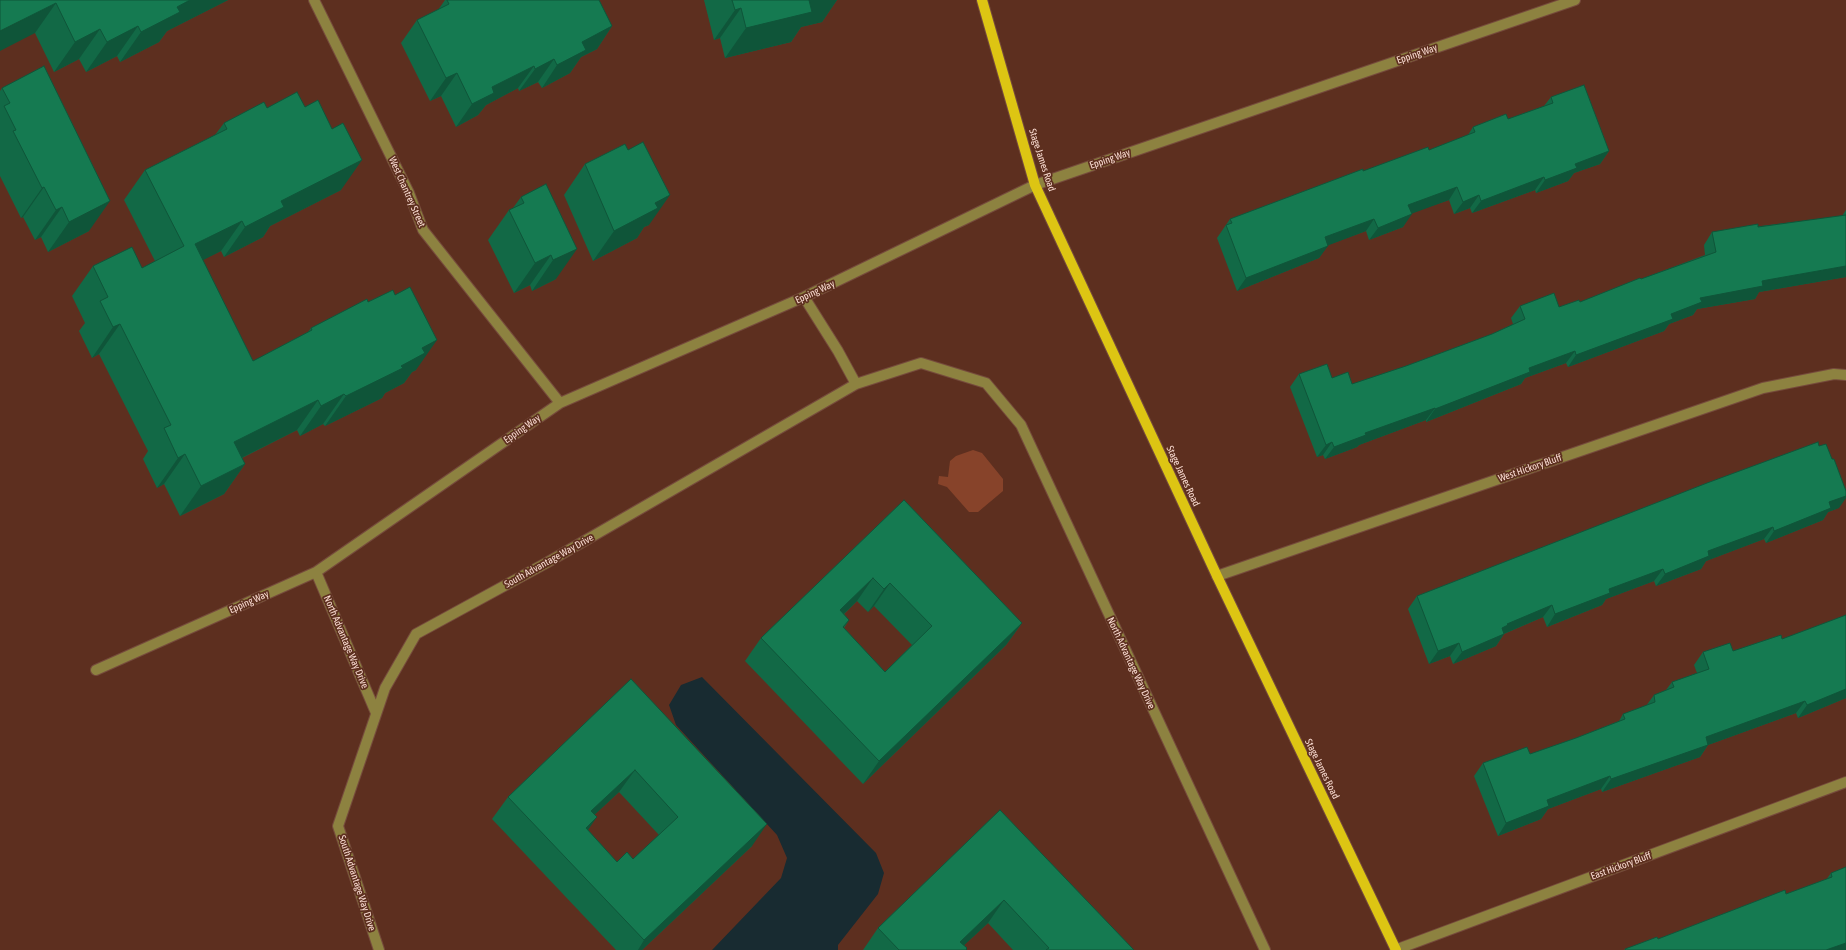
<!DOCTYPE html>
<html>
<head>
<meta charset="utf-8">
<style>
  body { margin:0 }
  canvas { display:block; background:#5d2f1f }
</style>
</head>
<body>
<canvas width="1846" height="950"></canvas>
<script>
const context = document.querySelector('canvas').getContext('2d');
context.lineJoin = 'round';
function fillPath(path, color) {
  context.fillStyle = color;
  context.fill(path, 'evenodd');
}
function poly(rows) {
  const path = new Path2D();
  for (const r of rows) {
    path.moveTo(r[0], r[1]);
    for (let i = 2; i < r.length; i += 2) path.lineTo(r[i], r[i + 1]);
  }
  return path;
}
function trace(path, color, width, dash) {
  context.strokeStyle = color;
  context.lineWidth = width;
  context.lineCap = dash ? 'butt' : 'round';
  context.setLineDash(dash || []);
  context.stroke(path);
}
function write(font, color, halo, rows, align = 'center') {
  context.font = font + ' "Asap Condensed",sans-serif';
  context.lineWidth = 3.5;
  context.setLineDash([]);
  context.textBaseline = 'middle';
  context.strokeStyle = halo;
  context.fillStyle = color;
  for (const [text, x, y, turn = 0] of rows) {
    context.save();
    context.translate(x, y);
    context.rotate((+turn || 0) * Math.PI / 180);
    context.textAlign = isNaN(turn) ? turn : align;
    if (halo) context.strokeText(text, 0, 0);
    context.fillText(text, 0, 0);
    context.restore();
  }
}
fillPath(poly([
  [973,450,982,453,1003,479,1003,491,978,512,969,512,947,487,938,484,939,476,948,477,950,461,956,456]
]), '#87432a');
fillPath(poly([
  [702,677,876,853,884,873,878,894,838,945,838,950,712,950,781,878,787,858,777,835,676,725,669,705,681,685]
]), '#182b31');
const minor = poly([
  [314,0,409,193,423,230,560,403],
  [804,297,838,351,856,384],
  [316,572,376,713],
  [1217,576,1763,388,1834,374,1846,375],
  [96,670,316,572,560,403,804,297,1035,185,1575,0],
  [379,950,338,826,385,688,416,634,548,562,856,384,921,363,986,383,1021,425,1265,950],
  [1395,950,1846,782]
]);
const major = poly([
  [982,0,1035,185,1217,576,1396,950]
]);
trace(minor, '#764b3c', 12);
trace(major, '#764b3c', 12);
trace(minor, '#8d8240', 10);
trace(major, '#ddc513', 10);
fillPath(poly([
  [0,0,228,0,167,31,159,42,120,62,117,56,86,72,79,59,54,72,35,33],
  [445,0,599,0,612,26,597,49,581,57,570,73,542,88,538,82,519,91,518,88,486,105,478,115,456,127,441,96,430,101,401,43,417,20,438,10],
  [704,0,837,0,822,22,801,27,791,42,725,58,720,38,714,40],
  [2,88,89,231,48,252,41,237,35,240,23,217,21,218,0,176,0,91],
  [1551,97,1609,151,1600,164,1574,173,1568,181,1536,193,1535,190,1472,213,1470,208,1454,214,1449,200,1411,213,1403,227,1369,240,1366,231,1328,245,1319,258,1237,291,1217,238,1230,219,1363,171,1429,150,1468,135,1473,127,1508,119,1544,106],
  [267,108,341,190,270,226,263,237,224,257,221,251,202,260,253,361,308,332,311,328,368,302,416,370,412,372,404,383,385,393,382,398,325,426,323,424,300,436,297,430,242,458,245,464,224,494,180,516,164,484,157,488,143,459,148,451,99,354,92,358,79,331,85,323,72,296,93,266,142,268,155,261,124,200,145,170,215,135,224,123],
  [628,150,649,225,644,227,637,238,593,261,564,195,585,164],
  [546,184,556,279,532,291,530,285,514,293,488,240,509,210,513,208,521,197],
  [1846,210,1846,277,1759,292,1755,299,1697,309,1693,315,1669,324,1664,331,1568,367,1566,363,1525,378,1521,384,1426,422,1426,420,1359,445,1357,447,1325,459,1323,455,1317,457,1290,387,1299,374,1332,378,1352,384,1406,366,1492,334,1513,324,1511,318,1520,306,1559,307,1580,302,1705,255,1704,245,1712,232,1842,216],
  [904,500,1022,623,1006,645,863,784,745,661,761,638],
  [857,601,868,612,874,606,912,645,885,672,844,628,849,620,844,614],
  [1839,508,1828,512,1823,520,1766,543,1764,539,1706,561,1701,569,1656,586,1654,581,1606,599,1602,605,1547,627,1543,617,1504,634,1496,646,1453,664,1450,656,1429,664,1408,609,1417,596],
  [1782,639,1846,698,1798,718,1796,713,1708,745,1700,757,1602,792,1601,789,1548,809,1541,819,1498,836,1474,776,1483,763,1530,754,1576,738,1619,721,1623,714,1646,706,1654,695,1666,690,1672,682,1697,673,1694,665,1703,652,1733,651],
  [631,679,752,846,642,950,616,950,492,819,508,797],
  [619,792,659,835,633,859,617,862,588,830,594,815],
  [1000,810,1134,950,1013,950,988,923,964,945,967,950,863,950,878,928],
  [1846,867,1846,950,1624,950,1625,949,1658,939,1786,894,1826,880,1831,873]
]), '#126946');
fillPath(poly([
  [190,0,228,0,167,31,159,42,120,62,141,32,177,7],
  [809,0,837,0,822,22,801,27,791,42,725,58,746,28],
  [56,3,35,33,0,51,0,31],
  [741,8,720,38,714,40,735,10],
  [138,26,117,56,86,72,107,42],
  [612,26,597,49,581,57,570,73,542,88,557,65,582,42],
  [100,29,79,59,54,72,75,42],
  [554,59,538,82,519,91,535,69],
  [534,66,518,88,486,105,478,115,456,127,472,104,492,87],
  [457,73,441,96,430,101,446,78],
  [1609,151,1600,164,1574,173,1568,181,1536,193,1545,180,1575,164],
  [362,160,341,190,270,226,263,237,224,257,245,227,281,201],
  [1544,177,1535,190,1472,213,1481,201],
  [44,187,23,217,21,218,42,188],
  [1457,187,1449,200,1400,218,1408,205],
  [670,195,649,225,644,227,637,238,593,261,614,231,655,203],
  [1479,195,1470,208,1454,214,1463,202],
  [110,201,89,231,48,252,69,222],
  [62,207,41,237,35,240,56,210],
  [1412,214,1403,227,1369,240,1378,228],
  [1374,219,1366,231,1316,250,1325,237],
  [242,221,221,251,174,275,195,244],
  [1328,246,1319,258,1237,291,1246,278],
  [577,249,556,279,532,291,553,260],
  [551,255,530,285,514,293,535,263],
  [1846,266,1846,277,1759,292,1755,299,1697,309,1693,315,1669,324,1664,331,1568,367,1576,355,1671,314,1700,298,1767,280],
  [120,324,99,354,92,358,113,327],
  [437,340,416,370,412,372,404,383,385,393,382,398,325,426,346,396,401,366,422,348],
  [1575,351,1566,363,1525,378,1521,384,1426,422,1435,409,1529,368],
  [344,394,323,424,300,436,321,406],
  [318,400,297,430,213,472,234,442],
  [1435,408,1426,420,1359,445,1357,447,1325,459,1334,447,1365,433],
  [1332,442,1323,455,1317,457,1326,445],
  [185,454,164,484,157,488,178,458],
  [245,464,224,494,180,516,201,486],
  [1846,496,1846,498,1839,508,1828,512,1823,520,1766,543,1774,531,1829,502],
  [1773,527,1764,539,1706,561,1701,569,1656,586,1665,574,1708,551],
  [1663,569,1654,581,1606,599,1602,605,1547,627,1555,614,1609,589],
  [873,578,857,601,824,633,840,610],
  [890,583,874,606,868,612,884,589],
  [1552,605,1543,617,1501,635,1504,634,1496,646,1453,664,1462,652,1502,628,1507,624],
  [1022,623,1006,645,863,784,879,761],
  [1459,643,1450,656,1429,664,1438,651],
  [1846,689,1846,698,1798,718,1807,705],
  [1805,701,1796,713,1708,745,1700,757,1602,792,1611,779,1706,737],
  [635,770,619,792,575,833,591,811],
  [1610,776,1601,789,1548,809,1541,819,1498,836,1506,823,1547,800],
  [597,817,581,840,586,828],
  [767,824,752,846,642,950,638,950,644,940],
  [1004,900,988,923,959,950,960,942],
  [1846,943,1846,950,1826,950]
]), '#0f5539');
const building = poly([
  [0,0,190,0,177,7,180,12,141,32,138,26,107,42,100,29,75,42,56,3,0,31,0,0],
  [447,0,599,0,612,26,582,42,586,50,557,65,554,59,535,69,534,66,492,87,494,93,472,104,457,73,446,78,417,20,449,4,447,0],
  [732,0,810,0,809,0,812,12,746,28,741,8,735,10,732,0],
  [44,66,110,201,69,222,62,207,56,210,44,187,42,188,13,131,16,130,4,106,10,103,2,88,44,66],
  [1584,85,1609,151,1575,164,1577,168,1545,180,1544,177,1481,201,1479,195,1463,202,1457,187,1408,205,1412,214,1378,228,1374,219,1325,237,1328,246,1246,278,1226,225,1232,223,1230,219,1363,169,1363,171,1428,147,1429,150,1475,132,1473,127,1506,114,1508,119,1553,103,1551,97,1584,85],
  [297,92,305,107,318,100,332,129,343,123,362,160,281,201,284,207,245,227,242,221,195,244,253,361,312,330,311,328,367,299,368,302,393,290,395,295,410,287,437,340,422,348,425,353,401,366,403,368,346,396,344,394,321,406,318,400,234,442,245,464,201,486,185,454,178,458,164,428,171,425,120,324,113,327,100,301,108,297,93,266,132,247,142,268,184,246,145,170,227,129,224,123,264,102,267,108,297,92],
  [643,142,670,195,655,203,658,208,614,231,585,164,625,144,628,150,643,142],
  [546,184,577,249,553,260,551,255,535,263,509,210,524,203,521,197,546,184],
  [1846,215,1846,266,1767,280,1762,281,1763,286,1700,298,1702,302,1671,314,1673,319,1576,355,1575,351,1529,368,1530,372,1435,409,1435,408,1365,433,1366,435,1334,447,1332,442,1326,445,1299,374,1327,364,1332,378,1348,372,1352,384,1406,366,1492,334,1525,319,1520,306,1554,293,1559,307,1579,300,1580,302,1640,278,1641,279,1716,252,1712,232,1758,224,1758,227,1846,215],
  [1818,442,1819,446,1826,444,1832,459,1834,459,1846,491,1846,496,1829,502,1831,508,1774,531,1773,527,1708,551,1709,556,1665,574,1663,569,1609,589,1610,593,1555,614,1552,605,1507,624,1508,625,1502,628,1504,634,1462,652,1459,643,1438,651,1417,596,1707,483,1818,442],
  [904,500,1022,623,879,761,761,638,904,500],
  [873,578,884,589,890,583,932,626,885,672,843,627,849,620,840,610,873,578],
  [1846,615,1846,689,1807,705,1805,701,1706,737,1708,745,1611,779,1610,776,1547,800,1549,806,1506,823,1483,763,1527,747,1530,754,1576,738,1625,719,1623,714,1655,702,1654,695,1674,687,1672,682,1709,669,1703,652,1730,643,1733,651,1781,635,1782,639,1846,615],
  [631,679,767,824,644,940,508,797,631,679],
  [635,770,678,817,633,859,627,852,617,862,586,828,597,817,591,811,635,770],
  [1000,810,1134,950,1046,950,1049,948,1004,900,960,942,967,948,966,949,967,950,899,950,878,928,1000,810],
  [1846,867,1846,943,1826,950,1626,950,1625,949,1657,937,1658,939,1785,890,1786,894,1832,877,1831,873,1846,867]
]);
fillPath(building, '#157a51');
trace(building, '#0f5539', 1);
write('10px', '#fadcd2', '#5d2f1f', [
  ["Epping Way",1417,54,-19],
  ["Epping Way",1110,159,-19],
  ["Stage James Road",1042,160,72],
  ["West Chantrey Street",407,192,66],
  ["Epping Way",815,292,-25],
  ["Epping Way",522,429,-35],
  ["West Hickory Bluff",1530,468,-19],
  ["Stage James Road",1183,476,65],
  ["South Advantage Way Drive",549,561,-29],
  ["Epping Way",249,602,-24],
  ["North Advantage Way Drive",346,642,67],
  ["North Advantage Way Drive",1131,663,65],
  ["Stage James Road",1322,769,64],
  ["East Hickory Bluff",1621,866,-20],
  ["South Advantage Way Drive",357,883,72]
]);
</script>
</body>
</html>
